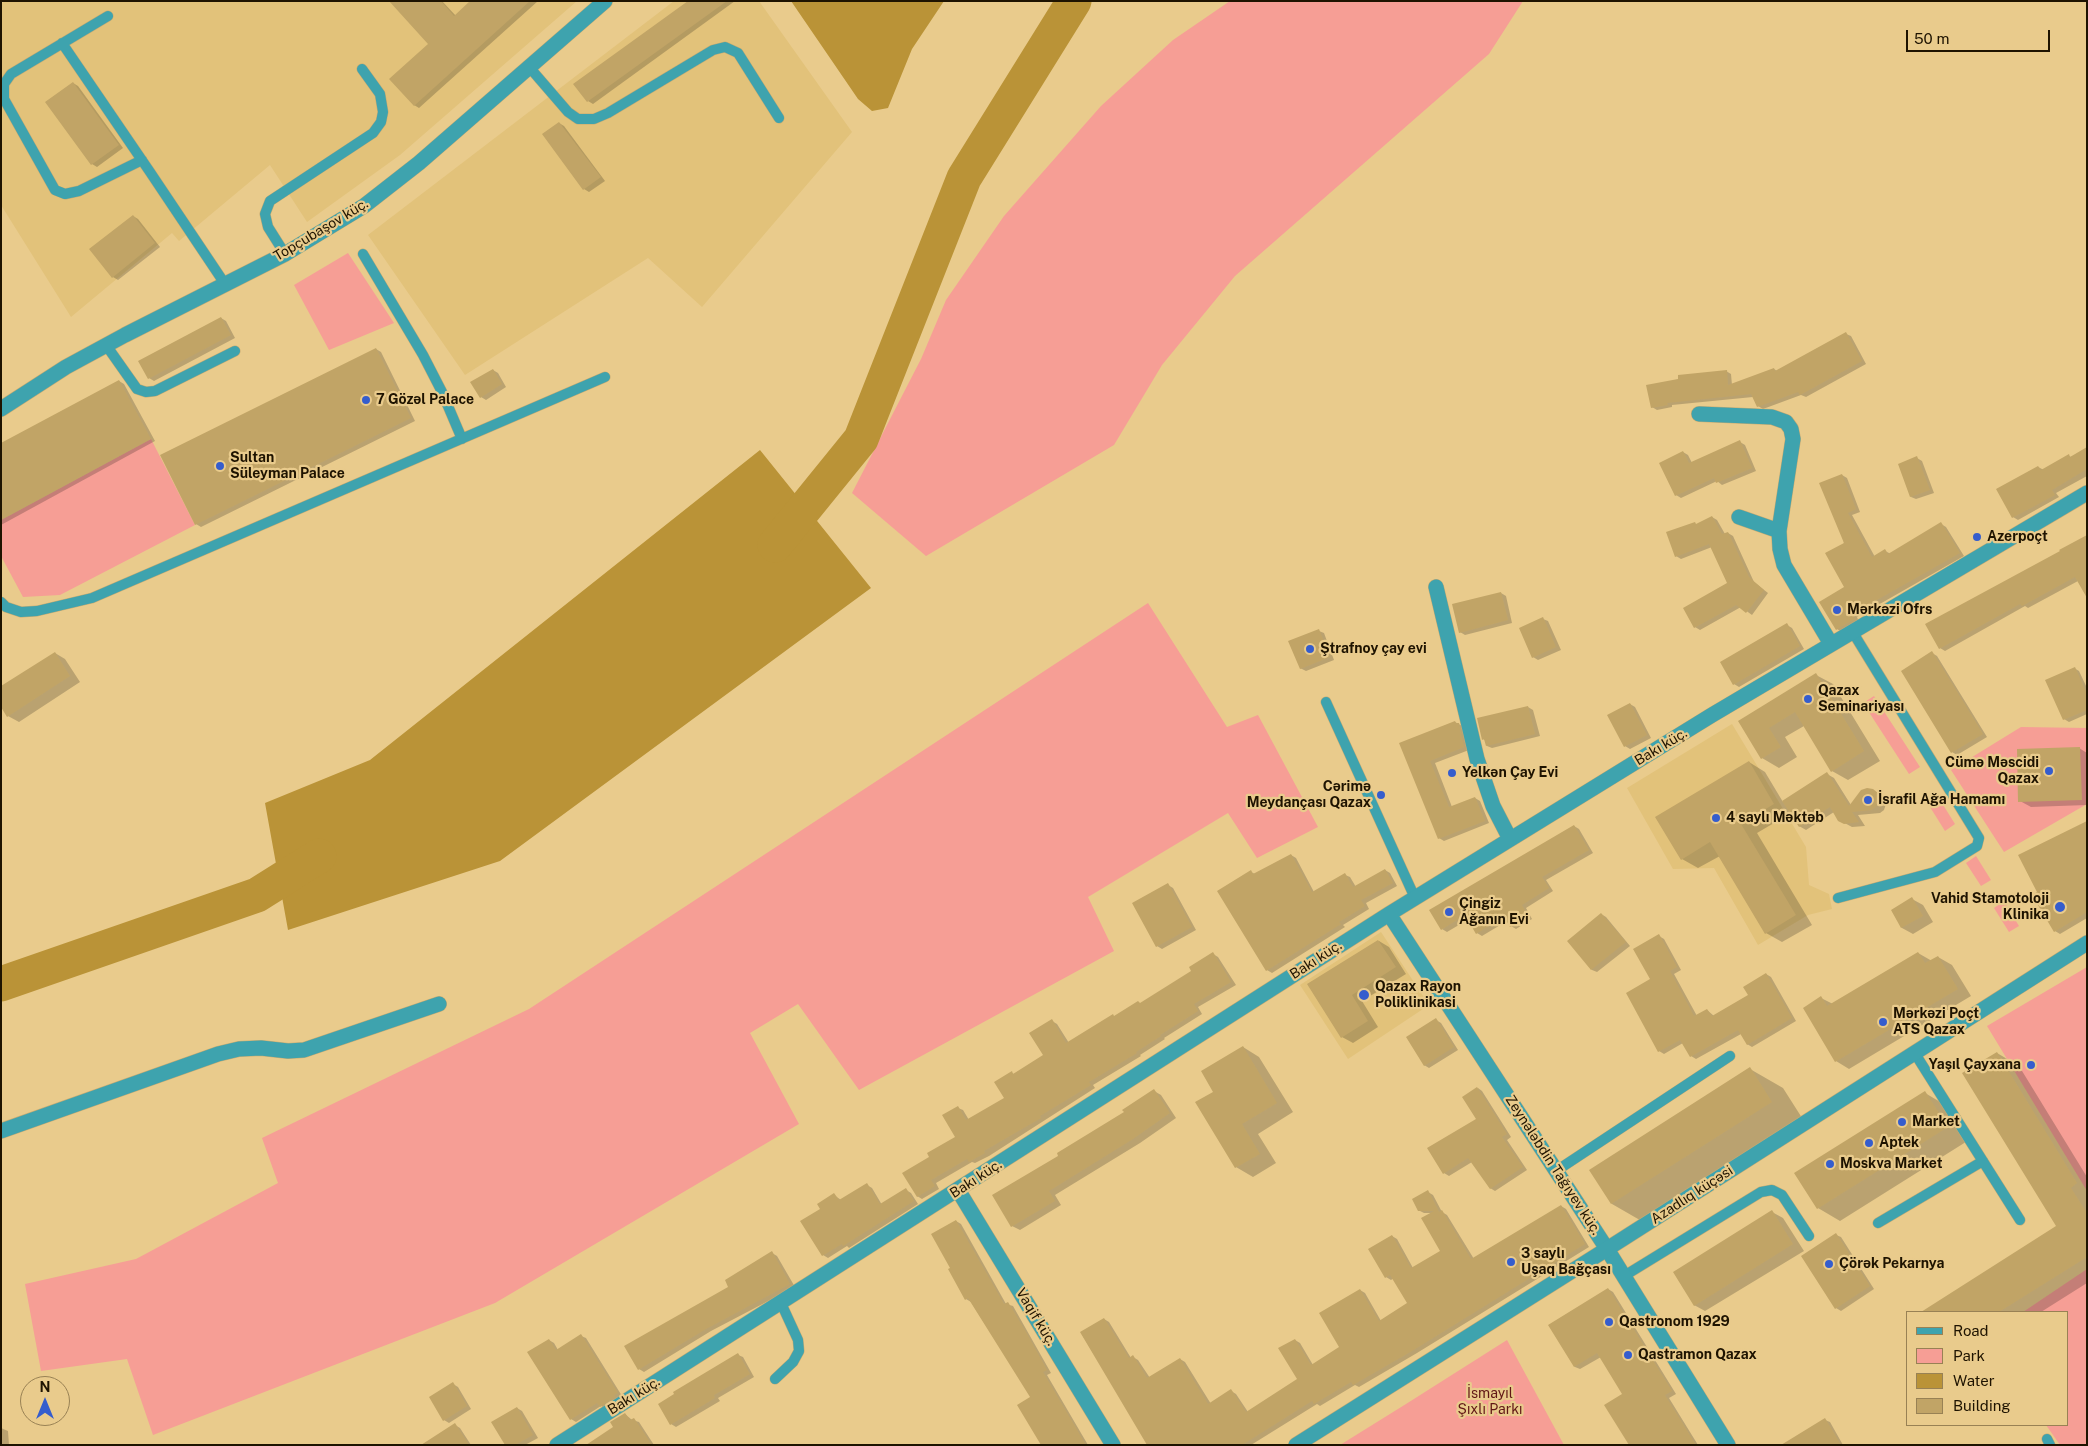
<!DOCTYPE html>
<html>
<head>
<meta charset="utf-8">
<style>
  body { margin:0 }
  #map { position:relative; width:2088px; height:1446px; overflow:hidden; background:#e9cb8c; font-family:"Public Sans",sans-serif }
  canvas { display:block }
  .frame { position:absolute; inset:0; border:2px solid #1e1300; pointer-events:none }
  .legend { position:absolute; left:1906px; top:1311px; width:162px; height:115px; box-sizing:border-box; background:#e9cb8c; border:1px solid #988154; margin:0; padding:6px 9px; list-style:none; font-size:15px; color:#1e1300 }
  .legend li { display:flex; align-items:center; gap:10px; height:25px }
  .legend b { width:25px; border:1px solid #988154 }
  .north { position:absolute; left:20px; top:1376px; width:50px; height:50px; box-sizing:border-box; background:#e9cb8c; border:1px solid #988154; border-radius:50%; rotate:0deg; font-size:14px; font-weight:700; line-height:20px; text-align:center; color:#1e1300 }
  .north::after { content:''; display:block; margin:auto; width:18px; height:22px; background:#355dcd; clip-path:polygon(50% 0,100% 100%,50% 72%,0 100%) }
  .scale { position:absolute; left:1906px; top:30px; width:144px; height:22px; box-sizing:border-box; border:2px solid #1e1300; border-top:0; padding-left:6px; font-size:15px; line-height:18px; white-space:nowrap; color:#1e1300; -webkit-text-stroke:4px #e9cb8c; paint-order:stroke }
</style>
</head>
<body>
<div id="map">
<canvas width="2088" height="1446"></canvas>
<div class="frame"></div>
<ul class="legend">
<li><b style="height:6px;background:#3ea3ae"></b>Road</li>
<li><b style="height:14px;background:#f69e95"></b>Park</li>
<li><b style="height:14px;background:#ba9337"></b>Water</li>
<li><b style="height:14px;background:#c1a466"></b>Building</li>
</ul>
<div class="north">N</div>
<div class="scale">50 m</div>
</div>
<script>
const context = document.querySelector('canvas').getContext('2d');
context.lineJoin = 'round';
function fillPath(path, color) {
  context.fillStyle = color;
  context.fill(path, 'evenodd');
}
function poly(rows) {
  const path = new Path2D();
  for (const r of rows) {
    path.moveTo(r[0], r[1]);
    for (let i = 2; i < r.length; i += 2) path.lineTo(r[i], r[i + 1]);
  }
  return path;
}
function trace(path, color, width, dash) {
  context.strokeStyle = color;
  context.lineWidth = width;
  context.lineCap = dash ? 'butt' : 'round';
  context.setLineDash(dash || []);
  context.stroke(path);
}
function write(font, color, halo, rows, align = 'center') {
  context.font = font + ' "Public Sans",sans-serif';
  context.lineWidth = 4.5;
  context.setLineDash([]);
  context.textBaseline = 'middle';
  context.strokeStyle = halo;
  context.fillStyle = color;
  for (const [text, x, y, turn = 0] of rows) {
    context.save();
    context.translate(x, y);
    context.rotate((+turn || 0) * Math.PI / 180);
    context.textAlign = isNaN(turn) ? turn : align;
    if (halo) context.strokeText(text, 0, 0);
    context.fillText(text, 0, 0);
    context.restore();
  }
}
fillPath(poly([
  [5,1,577,1,400,155,307,222,270,165,179,241,172,233,71,317,1,205,1,4],
  [674,1,759,1,852,132,702,307,648,258,465,375,368,235],
  [1732,724,1806,847,1809,885,1829,894,1832,909,1808,915,1758,945,1714,868,1673,869,1627,788],
  [1381,932,1429,1005,1348,1059,1300,985]
]), '#e2c27a');
fillPath(poly([
  [1230,1,1523,1,1489,54,1235,276,1162,365,1114,445,926,556,852,493,921,359,946,300,1004,216,1101,106,1173,40],
  [348,253,394,323,329,350,294,285],
  [151,439,195,525,60,595,23,597,1,556,1,520],
  [1148,603,1227,727,1258,715,1318,827,1257,858,1228,813,1088,897,1114,951,859,1090,798,1004,750,1033,799,1124,495,1303,153,1435,127,1359,41,1371,25,1284,136,1259,278,1183,262,1138,529,1009],
  [1874,696,1920,767,1909,774,1863,703],
  [2021,727,2087,728,2087,804,2004,852,1951,770],
  [1940,800,1955,824,1945,831,1930,807],
  [1976,856,1991,880,1981,886,1966,863],
  [2004,901,2019,926,2009,932,1994,908],
  [2087,967,2087,1191,1987,1026],
  [2087,1269,2087,1445,2060,1445,2046,1425,2067,1425,2067,1312,2023,1312],
  [1507,1340,1564,1445,1340,1445,1406,1404]
]), '#f69e95');
fillPath(poly([
  [791,1,944,1,912,49,888,108,872,111,858,99],
  [760,450,871,588,500,861,288,930,265,803,370,760]
]), '#ba9337');
fillPath(poly([
  [391,1,442,1,456,16,472,1,538,1,419,108,414,105,430,44],
  [690,1,735,1,593,104,588,101],
  [73,83,78,86,123,148,97,167,92,164],
  [559,123,564,126,605,181,589,192,584,189,544,135],
  [133,216,138,219,160,247,118,280,113,277],
  [221,318,226,321,235,338,154,381,149,378],
  [1846,334,1851,336,1866,364,1806,397,1801,395,1763,409,1758,406,1753,397,1672,405,1672,407,1657,410,1652,407,1726,371,1731,374,1732,385,1774,369,1777,371],
  [376,349,381,352,415,421,201,527,196,524],
  [493,370,498,373,506,387,486,400,481,397],
  [119,381,124,384,155,441,1,525,1,445],
  [1740,442,1745,445,1756,471,1722,485,1717,481,1681,498,1676,495,1683,452,1688,455,1692,463],
  [2087,449,2087,476,2056,493,2059,497,2018,520,2013,517,2038,467,2044,470,2069,456,2071,457],
  [1917,458,1922,461,1934,493,1916,499,1911,497],
  [1842,475,1847,478,1860,512,1852,515,1875,557,1885,551,1891,554,1941,524,1946,527,1964,556,1857,617,1859,622,1842,632,1837,629,1845,588],
  [1712,517,1717,520,1725,534,1728,533,1733,536,1754,582,1768,593,1752,615,1741,607,1700,630,1695,627,1729,583,1712,547,1681,559,1676,556,1697,525],
  [2062,552,2078,581,2028,608,2025,606,1945,651,1940,648],
  [1501,593,1506,596,1512,623,1465,635,1460,632],
  [1543,619,1548,621,1561,650,1538,660,1533,657],
  [1787,625,1792,628,1804,649,1739,687,1734,684],
  [1319,631,1324,633,1334,660,1306,671,1300,668],
  [55,653,65,659,80,682,19,722,8,716],
  [1932,653,1937,656,1987,737,1957,755,1952,752],
  [2074,668,2079,671,2087,688,2087,714,2069,722,2064,719],
  [1816,675,1833,684,1880,761,1848,780,1832,771,1804,726,1785,737,1797,757,1779,768,1762,758,1740,722],
  [1630,704,1635,707,1651,738,1630,749,1625,746],
  [1528,707,1533,710,1540,736,1492,748,1487,746,1486,741,1483,739],
  [1455,722,1464,727,1469,750,1435,763,1452,807,1475,798,1480,801,1489,823,1444,841,1439,838,1401,744],
  [2079,748,2087,753,2087,805,2031,807,2020,801],
  [1749,762,1765,772,1783,802,1827,774,1834,778,1851,805,1873,790,1885,799,1886,804,1884,810,1880,813,1858,815,1865,826,1852,827,1839,820,1834,812,1806,830,1799,826,1791,813,1757,833,1812,925,1782,942,1766,933,1720,856,1698,868,1682,859],
  [2087,822,2087,918,2060,934,2055,931,2038,893],
  [1574,826,1579,829,1593,853,1546,880,1553,891,1526,908,1532,919,1516,929,1511,926,1507,921,1482,936,1477,933,1469,919,1447,932,1442,929],
  [1291,855,1296,858,1314,892,1345,875,1350,877,1356,887,1385,870,1390,873,1397,886,1366,903,1369,909,1343,925,1345,927,1272,973,1267,970,1251,872,1255,874],
  [1168,885,1173,888,1196,930,1162,949,1157,946],
  [1912,899,1923,905,1933,922,1913,934,1902,928,1892,911],
  [1601,914,1606,917,1630,946,1597,972,1592,970,1568,941],
  [1659,936,1664,939,1681,970,1674,974,1697,1016,1707,1010,1714,1016,1749,995,1766,974,1771,977,1796,1021,1752,1047,1747,1044,1741,1034,1696,1059,1691,1056,1683,1043,1664,1054,1659,1051,1652,980],
  [1379,941,1389,947,1406,974,1362,1001,1378,1027,1353,1043,1342,1037,1309,985],
  [1918,953,1932,961,1938,957,1952,965,1971,996,1849,1069,1836,1061,1804,1008,1821,998,1833,1004],
  [1213,954,1218,957,1236,985,1198,1007,1202,1014,1164,1038,1165,1039,1140,1055,1141,1056,1093,1085,1095,1088,989,1156,975,1163,972,1162,936,1183,939,1189,922,1199,917,1196,931,1157,956,1137,958,1108,963,1110,969,1120,1005,1098,1012,1073,1014,1074,1044,1056,1052,1021,1057,1024,1069,1043,1141,1004,1193,971],
  [1436,1020,1441,1023,1458,1050,1429,1068,1424,1065],
  [1243,1047,1259,1057,1293,1112,1258,1134,1276,1163,1253,1177,1236,1167,1197,1103,1215,1092],
  [1997,1053,2019,1066,2087,1177,2087,1283,2041,1312,1940,1312,1935,1305,2058,1227],
  [1750,1069,1783,1088,1804,1121,1645,1223,1612,1204,1591,1170],
  [1478,1088,1482,1091,1511,1137,1507,1140,1527,1170,1495,1191,1490,1188,1472,1162,1449,1176,1444,1173,1478,1119],
  [1154,1091,1161,1095,1176,1118,1140,1143,1055,1195,1061,1205,1020,1230,1012,1226,1060,1156,1126,1113],
  [1925,1093,1947,1106,1969,1140,1840,1221,1818,1208],
  [867,1185,872,1188,882,1205,906,1190,911,1193,918,1204,849,1248,847,1246,828,1258,823,1255,822,1209,834,1195,841,1200],
  [1428,1192,1433,1195,1442,1212,1447,1215,1474,1259,1561,1206,1566,1209,1589,1247,1417,1353,1359,1387,1355,1385,1320,1406,1317,1404,1251,1445,1149,1445,1081,1333,1104,1319,1109,1322,1131,1358,1133,1357,1138,1360,1150,1378,1180,1359,1185,1362,1211,1404,1231,1391,1236,1394,1248,1412,1299,1380,1295,1340,1300,1343,1313,1365,1341,1348,1360,1290,1365,1293,1381,1321,1409,1304,1394,1278,1391,1280,1386,1277,1392,1236,1397,1239,1413,1268,1442,1251,1433,1213,1424,1213,1418,1210],
  [1772,1212,1783,1218,1804,1251,1705,1311,1694,1305],
  [956,1221,961,1224,1006,1304,1013,1306,1051,1373,1047,1375,1088,1445,1060,1445,1032,1398,971,1302,966,1299,952,1268],
  [1836,1235,1841,1237,1874,1289,1841,1311,1836,1308],
  [772,1253,777,1256,795,1287,711,1331,644,1372,639,1369],
  [1608,1289,1613,1292,1676,1394,1669,1398,1698,1445,1631,1445,1624,1394,1601,1357,1580,1369,1575,1367,1549,1325],
  [581,1336,586,1338,622,1396,606,1409,601,1406,576,1422,571,1419,549,1340,554,1343,558,1350],
  [738,1355,743,1357,754,1377,718,1398,720,1401,676,1427,671,1424],
  [453,1384,458,1387,471,1409,449,1423,444,1420],
  [517,1408,522,1411,538,1438,525,1445,506,1445],
  [625,1414,632,1420,639,1422,654,1445,588,1445,615,1428],
  [1825,1420,1830,1422,1843,1445,1783,1445],
  [455,1425,460,1428,471,1445,423,1445],
  [1,1428,8,1431,9,1445,1,1445]
]), '#0003');
trace(poly([
  [775,545,861,439,964,178,1074,1],
  [1,984,257,895,319,856]
]), '#ba9337', 35);
fillPath(poly([
  [389,1,441,1,454,16,470,1,530,1,414,106,389,79,428,44],
  [688,1,727,1,587,102,573,84],
  [73,82,119,145,91,165,45,102],
  [559,122,601,177,583,190,542,134],
  [133,215,155,243,112,278,89,249],
  [221,317,231,335,148,379,138,361],
  [1846,332,1862,361,1800,395,1798,392,1757,407,1751,394,1667,403,1668,405,1651,408,1646,385,1678,379,1678,375,1727,370,1728,385,1774,368,1775,371],
  [376,348,411,418,195,525,160,455],
  [493,369,502,384,480,398,470,382],
  [119,380,151,439,1,520,1,443],
  [1740,440,1752,468,1716,483,1714,478,1675,496,1659,463,1683,451,1689,463],
  [2087,447,2087,469,2052,490,2055,495,2012,518,1996,489,2038,466,2041,470,2069,454,2070,457],
  [1917,456,1930,490,1910,497,1898,464],
  [1842,474,1856,509,1848,513,1872,557,1885,549,1888,554,1941,522,1960,553,1852,614,1855,619,1836,630,1819,602,1844,587,1825,553,1844,543,1819,483],
  [1712,516,1722,534,1728,532,1749,577,1764,590,1746,613,1736,605,1694,628,1683,608,1727,583,1709,544,1675,557,1666,532,1695,522,1696,524],
  [2087,535,2087,598,2075,577,2022,606,2020,604,1939,649,1925,624,2060,551,2059,550],
  [1501,592,1508,620,1459,633,1452,604],
  [1543,617,1556,647,1532,658,1519,628],
  [1787,623,1800,646,1733,685,1720,662],
  [1319,629,1330,657,1300,669,1288,641],
  [1932,651,1983,734,1951,753,1901,671],
  [55,652,70,676,7,717,1,707,1,686],
  [2075,667,2087,694,2087,710,2063,720,2045,680],
  [1816,673,1864,751,1831,772,1795,712,1769,728,1781,747,1761,759,1738,721],
  [1630,703,1647,735,1624,747,1607,715],
  [1528,706,1535,734,1486,746,1484,739,1482,740,1477,718],
  [1455,721,1456,723,1459,723,1464,747,1430,761,1449,807,1475,797,1485,821,1438,839,1399,743],
  [2080,747,2082,800,2018,802,2017,749],
  [1749,761,1774,804,1741,824,1796,915,1765,934,1710,842,1681,860,1655,817],
  [1827,772,1849,806,1861,790,1867,788,1873,789,1878,793,1879,800,1877,806,1872,810,1852,812,1859,822,1844,824,1838,821,1830,807,1799,827,1782,801],
  [2087,821,2087,912,2054,932,2032,895,2037,892,2018,855],
  [1574,825,1589,850,1542,877,1549,888,1522,905,1528,916,1510,927,1504,917,1476,934,1465,915,1441,930,1429,910],
  [1291,854,1312,892,1345,873,1353,887,1385,869,1393,883,1361,900,1365,906,1339,922,1341,924,1266,971,1217,891,1251,870,1253,874],
  [1168,883,1192,927,1156,947,1132,903],
  [1912,897,1923,916,1901,928,1891,910],
  [1601,913,1626,942,1591,970,1567,941],
  [1659,934,1677,967,1670,971,1694,1016,1707,1009,1712,1016,1748,995,1743,987,1766,973,1792,1018,1747,1045,1738,1030,1690,1057,1680,1040,1658,1052,1626,993,1650,979,1633,949],
  [1378,940,1396,967,1352,995,1368,1021,1341,1038,1307,984],
  [1213,952,1231,982,1194,1004,1198,1011,1160,1035,1161,1036,1136,1052,1137,1053,1089,1082,1091,1085,1040,1116,1041,1118,984,1151,985,1153,969,1162,967,1159,931,1180,935,1186,917,1197,902,1173,929,1157,927,1153,955,1137,942,1115,958,1106,966,1120,1004,1098,994,1082,1012,1071,1013,1074,1043,1055,1029,1033,1052,1019,1066,1043,1113,1014,1114,1016,1138,1001,1140,1003,1191,971,1189,967],
  [1918,952,1925,963,1938,956,1958,989,1835,1062,1803,1008,1821,996,1827,1006],
  [1436,1018,1454,1047,1424,1066,1406,1037],
  [1243,1046,1277,1103,1242,1124,1260,1154,1235,1168,1195,1102,1213,1092,1201,1071],
  [1997,1052,2077,1183,2071,1188,2087,1213,2087,1257,1999,1312,1921,1312,2056,1226,1962,1073],
  [1750,1067,1772,1102,1611,1204,1589,1170],
  [1477,1087,1507,1134,1502,1137,1523,1167,1490,1189,1468,1158,1443,1174,1427,1148,1476,1119,1462,1097],
  [1154,1089,1170,1113,1133,1139,1049,1191,1055,1201,1011,1227,992,1195,1058,1156,1057,1153,1124,1112,1122,1110],
  [1925,1091,1948,1127,1817,1209,1794,1173],
  [867,1183,880,1204,906,1188,914,1201,843,1246,842,1244,822,1256,800,1221,820,1209,817,1204,834,1193,839,1200],
  [1428,1190,1439,1212,1442,1210,1471,1259,1561,1205,1585,1244,1412,1351,1353,1385,1351,1382,1314,1404,1312,1401,1242,1445,1147,1445,1080,1332,1104,1318,1129,1358,1133,1355,1147,1378,1180,1358,1208,1404,1231,1389,1246,1412,1297,1379,1278,1348,1295,1339,1311,1365,1339,1347,1319,1313,1360,1289,1379,1321,1407,1303,1390,1275,1385,1278,1368,1249,1392,1235,1411,1268,1440,1251,1421,1218,1434,1211,1418,1211,1412,1199],
  [1772,1210,1793,1244,1694,1306,1673,1272],
  [956,1220,1004,1304,1008,1302,1026,1332,1047,1370,1043,1372,1086,1445,1041,1445,1017,1405,1030,1397,968,1298,965,1300,948,1269,950,1268,931,1234],
  [1836,1233,1870,1286,1835,1309,1801,1256],
  [772,1251,790,1284,706,1329,638,1370,624,1346,728,1287,725,1280],
  [1608,1288,1672,1391,1665,1395,1696,1445,1629,1445,1604,1405,1622,1394,1597,1353,1574,1367,1548,1325],
  [581,1334,618,1393,614,1395,615,1397,600,1407,597,1403,570,1420,527,1352,549,1339,556,1350],
  [738,1353,750,1374,714,1395,715,1398,670,1425,658,1404,674,1394,673,1392],
  [453,1382,467,1406,443,1421,429,1397],
  [517,1407,533,1435,515,1445,505,1445,491,1422],
  [625,1413,630,1420,634,1418,652,1445,586,1445,613,1427,610,1422],
  [1825,1418,1841,1445,1781,1445],
  [455,1423,469,1445,421,1445]
]), '#c1a466');
const service = poly([
  [108,16,11,74,4,84,4,99,55,190,65,194,79,191,142,160],
  [62,43,150,172,225,284],
  [530,68,568,112,578,119,594,119,608,113,713,50,725,47,738,53,779,118],
  [285,254,268,227,265,214,270,201,373,133,381,122,383,112,380,94,362,69],
  [363,254,423,355,442,392,462,439],
  [106,345,137,389,146,392,155,391,235,351],
  [1,602,6,607,21,612,37,611,92,598,605,377],
  [1326,702,1415,898],
  [1838,898,1935,872,1977,846,1979,838,1852,631],
  [1914,1052,2020,1220],
  [1556,1171,1730,1056],
  [1878,1223,1983,1161],
  [1624,1276,1761,1192,1772,1190,1782,1195,1809,1236],
  [775,1379,793,1362,799,1351,798,1340,781,1303],
  [2047,1439,2050,1445]
]);
const minor = poly([
  [1,409,66,367,125,335,285,254,364,206,419,163,605,1],
  [1699,414,1772,417,1786,422,1791,429,1793,439,1779,531,1780,549,1784,565,1831,644],
  [1739,517,1779,531],
  [1436,587,1477,759,1493,806,1510,839],
  [1389,914,1607,1249,1728,1445],
  [1,1131,218,1054,239,1049,261,1048,288,1051,304,1050,439,1004],
  [958,1190,1113,1445],
  [557,1445,1389,914,1712,715,2087,493]
]);
const tertiary = poly([
  [1296,1445,1607,1249,2087,943]
]);
trace(service, '#c4aa73', 11);
trace(minor, '#c4aa73', 16);
trace(tertiary, '#c4aa73', 16);
trace(service, '#3ea3ae', 10);
trace(minor, '#3ea3ae', 15);
trace(tertiary, '#3ea3ae', 15);
for (const [x, y, r, color] of [
  [366,400,5,"#355dcd"],
  [220,466,5,"#355dcd"],
  [1977,537,5,"#355dcd"],
  [1837,610,5,"#355dcd"],
  [1310,649,5,"#355dcd"],
  [1808,699,5,"#355dcd"],
  [2049,771,5,"#355dcd"],
  [1452,773,5,"#355dcd"],
  [1381,795,5,"#355dcd"],
  [1868,800,5,"#355dcd"],
  [1716,818,5,"#355dcd"],
  [2060,907,6,"#355dcd"],
  [1449,912,5,"#355dcd"],
  [1364,995,6,"#355dcd"],
  [1883,1022,5,"#355dcd"],
  [2031,1065,5,"#355dcd"],
  [1902,1122,5,"#355dcd"],
  [1869,1143,5,"#355dcd"],
  [1830,1164,5,"#355dcd"],
  [1511,1262,5,"#355dcd"],
  [1829,1264,5,"#355dcd"],
  [1609,1322,5,"#355dcd"],
  [1628,1355,5,"#355dcd"]
]) {
  const dot = new Path2D();
  dot.arc(x, y, r, 0, 2 * Math.PI);
  context.fillStyle = color;
  context.fill(dot);
  trace(dot, '#e9cb8c', 2);
}
write('14px', '#1e1300', '#e9cb8c', [
  ["Topçubaşov küç.",321,230,-31],
  ["Bakı küç.",1661,747,-31],
  ["Bakı küç.",1316,960,-33],
  ["Zeynələbdin Tağıyev küç.",1553,1165,57],
  ["Bakı küç.",976,1179,-33],
  ["Azadlıq küçəsi",1692,1195,-33],
  ["Vaqif küç.",1036,1317,59],
  ["Bakı küç.",634,1396,-32]
]);
write('bold 14px', '#1e1300', '#e9cb8c', [
  ["7 Gözəl Palace",376,400],
  ["Sultan",230,458],
  ["Süleyman Palace",230,474],
  ["Azerpoçt",1987,537],
  ["Mərkəzi Ofrs",1847,610],
  ["Ştrafnoy çay evi",1320,649],
  ["Qazax",1818,691],
  ["Seminariyası",1818,707],
  ["Cümə Məscidi",2039,763,"right"],
  ["Qazax",2039,779,"right"],
  ["Yelkən Çay Evi",1462,773],
  ["Cərimə",1371,787,"right"],
  ["Meydançası Qazax",1371,803,"right"],
  ["İsrafil Ağa Hamamı",1878,800],
  ["4 saylı Məktəb",1726,818],
  ["Vahid Stamotoloji",2049,899,"right"],
  ["Klinika",2049,915,"right"],
  ["Çingiz",1459,904],
  ["Ağanın Evi",1459,920],
  ["Qazax Rayon",1375,987],
  ["Poliklinikasi",1375,1003],
  ["Mərkəzi Poçt",1893,1014],
  ["ATS Qazax",1893,1030],
  ["Yaşıl Çayxana",2021,1065,"right"],
  ["Market",1912,1122],
  ["Aptek",1879,1143],
  ["Moskva Market",1840,1164],
  ["3 saylı",1521,1254],
  ["Uşaq Bağçası",1521,1270],
  ["Çörək Pekarnya",1839,1264],
  ["Qastronom 1929",1619,1322],
  ["Qastramon Qazax",1638,1355]
], 'left');
write('14px', '#611716', '#e9cb8c', [
  ["İsmayıl",1490,1394],
  ["Şıxlı Parkı",1490,1410]
]);
</script>
</body>
</html>
